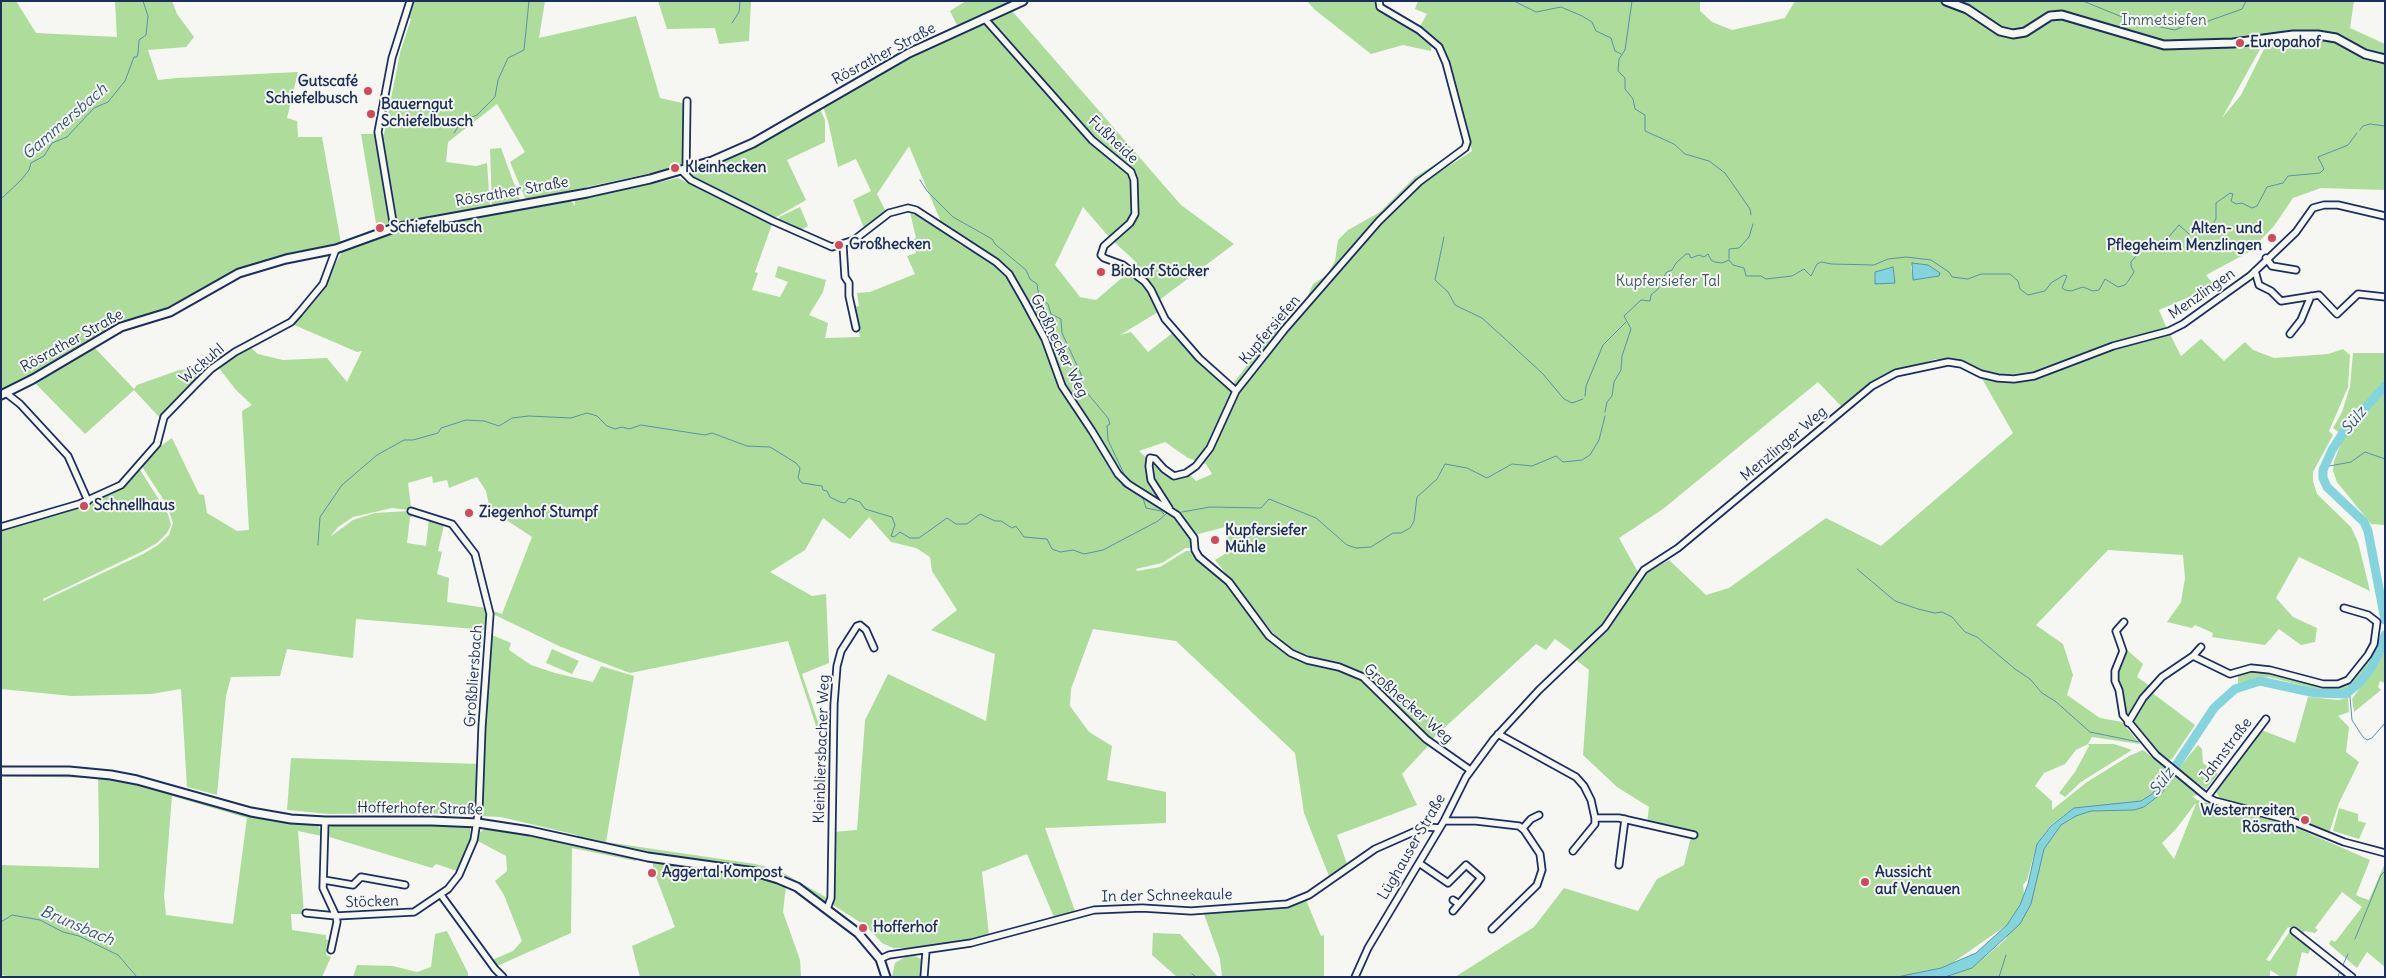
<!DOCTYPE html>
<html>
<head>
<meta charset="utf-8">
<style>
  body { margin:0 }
  #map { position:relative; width:2386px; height:978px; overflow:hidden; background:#f6f6f2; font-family:Delius,sans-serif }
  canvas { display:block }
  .frame { position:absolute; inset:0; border:2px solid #1b2f5e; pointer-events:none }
</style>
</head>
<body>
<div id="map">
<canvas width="2386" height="978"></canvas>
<div class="frame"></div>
</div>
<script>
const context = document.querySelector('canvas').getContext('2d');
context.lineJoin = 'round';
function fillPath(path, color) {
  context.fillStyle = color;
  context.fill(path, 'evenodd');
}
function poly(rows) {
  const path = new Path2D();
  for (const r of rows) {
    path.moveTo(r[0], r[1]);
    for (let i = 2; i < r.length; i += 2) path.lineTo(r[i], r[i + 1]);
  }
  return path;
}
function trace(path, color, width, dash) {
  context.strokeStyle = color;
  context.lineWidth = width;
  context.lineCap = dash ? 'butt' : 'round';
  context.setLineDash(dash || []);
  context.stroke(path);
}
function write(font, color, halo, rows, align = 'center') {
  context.font = font + ' Delius,sans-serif';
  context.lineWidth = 4;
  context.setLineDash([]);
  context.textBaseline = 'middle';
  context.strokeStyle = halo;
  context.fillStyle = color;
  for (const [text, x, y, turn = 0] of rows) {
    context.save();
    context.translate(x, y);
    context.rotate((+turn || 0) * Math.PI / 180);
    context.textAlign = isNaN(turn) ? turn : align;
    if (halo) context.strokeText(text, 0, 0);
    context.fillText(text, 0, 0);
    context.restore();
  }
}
fillPath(poly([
  [1,1,16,1,36,33,117,37,115,1,172,1,177,14,194,37,186,47,148,50,158,80,177,78,298,72,287,118,297,121,298,137,322,137,341,243,225,276,166,310,121,323,1,392],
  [413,1,545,1,539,38,636,16,660,98,686,104,682,162,679,167,526,200,510,162,525,152,497,104,448,142,446,162,476,166,487,163,490,207,402,222,396,218,380,134,384,134,400,53,411,19,407,18],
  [658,1,751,1,749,41,719,44,715,28,667,29],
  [966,1,1008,1,1008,4,957,25,950,11],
  [1307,1,1373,1,1378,7,1432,42,1431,51,1403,45,1371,54,1314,9],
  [1418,1,1700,1,1700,11,1712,22,1732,30,1785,18,1795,1,1937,1,1957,7,2010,36,2047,20,2060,16,2154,45,2264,42,2222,118,2241,95,2265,47,2271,41,2300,38,2331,39,2385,61,2385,190,2321,188,2293,198,2274,226,2249,252,2206,275,2213,284,2206,290,2159,310,2167,329,2033,374,2014,377,1998,376,1983,372,1964,363,1936,359,1883,375,1866,386,1842,407,1818,382,1663,509,1619,538,1638,572,1609,617,1576,654,1555,639,1546,650,1536,644,1431,740,1365,675,1290,649,1274,634,1215,560,1228,552,1225,527,1191,536,1194,548,1186,548,1162,563,1136,569,1137,571,1160,567,1186,551,1193,551,1233,591,1267,637,1280,649,1307,662,1322,664,1363,679,1429,745,1402,774,1417,805,1337,835,1347,864,1329,876,1304,813,1295,753,1176,641,1093,629,1071,689,1070,706,1089,732,1112,746,1107,780,1166,792,1166,823,1045,828,1075,911,1054,917,1027,854,982,872,989,935,971,941,927,948,893,948,882,943,866,926,833,905,833,832,857,830,865,720,888,674,986,721,995,654,931,630,957,610,932,571,930,557,916,548,891,542,869,517,850,539,823,518,805,550,770,572,812,596,826,594,829,663,802,674,822,734,819,735,788,641,630,673,559,646,493,614,493,611,502,614,532,537,490,509,486,491,477,477,449,488,447,480,433,483,432,476,408,483,411,507,409,510,392,508,353,517,338,527,330,537,353,520,375,513,409,511,419,514,410,517,407,543,426,546,429,518,443,523,444,525,438,551,442,552,437,574,449,578,447,602,486,608,487,630,356,619,353,658,287,649,280,676,231,677,226,696,217,795,187,787,181,689,151,694,72,696,1,689,1,530,101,497,139,468,168,514,171,525,167,533,157,543,141,552,43,599,43,601,143,554,158,545,169,535,173,523,167,505,141,465,158,448,172,438,199,494,204,495,207,513,237,531,249,530,242,411,252,405,236,390,218,367,250,347,258,354,283,360,327,358,347,382,362,351,357,352,292,324,319,293,342,252,391,234,571,201,575,206,575,200,678,178,772,224,755,272,758,273,752,290,780,297,788,282,775,277,778,266,826,280,823,292,809,315,828,323,825,338,860,337,853,307,859,306,857,293,870,292,915,274,907,256,916,253,912,240,916,238,910,212,936,225,964,248,941,222,909,146,877,194,886,212,864,228,853,200,871,191,856,159,838,167,828,121,823,107,895,64,898,65,898,62,928,47,932,48,932,45,983,22,987,24,1091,141,1131,175,1133,212,1131,219,1110,238,1083,207,1055,265,1080,297,1096,300,1130,271,1148,288,1158,312,1120,335,1131,332,1148,352,1174,332,1238,395,1254,372,1394,209,1421,184,1472,151,1446,58,1435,39,1419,28,1427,14,1415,9],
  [1928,265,1940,274,1938,276,1913,280,1911,266],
  [1165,442,1188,458,1206,464,1212,474,1196,481,1189,474,1176,478,1165,475,1139,451],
  [1956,1,2354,1,2350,28,2385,44,2385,54,2368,53,2344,37,2318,31,2303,30,2227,40,2166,42,2052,10,2047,11,2028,28,2012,31,2001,28],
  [1013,8,1015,11,1013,12,1181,205,1234,244,1158,301,1132,270,1137,263,1112,240,1136,218,1135,174,1126,163,1100,145,987,20],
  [819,107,825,120,825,142,787,160,806,200,773,219,689,176,690,171,737,155],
  [361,134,375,134,390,215,389,222,385,226,377,229],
  [501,148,520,200,492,206,490,149],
  [1450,155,1452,157,1391,206,1364,234,1308,302,1258,357,1237,387,1233,384,1263,344,1306,300,1313,284,1327,275,1335,261,1338,240,1348,230,1380,212,1415,177],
  [800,207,808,226,799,231,778,221,779,217],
  [2169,332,2181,356,2201,339,2224,361,2245,342,2253,350,2274,358,2328,354,2343,349,2350,355,2348,387,2329,431,2333,435,2313,472,2313,481,2317,494,2351,527,2358,542,2370,591,2299,557,2276,598,2293,617,2317,628,2315,642,2301,645,2279,629,2265,645,2212,637,2213,633,2195,625,2192,628,2167,622,2181,602,2185,578,2183,555,2108,550,2036,625,2063,644,2073,675,2067,695,2100,718,2122,722,2140,744,2092,737,2088,744,2114,744,2132,750,2081,782,2065,797,2059,793,2075,772,2089,746,2088,744,2076,750,2065,764,2044,773,2035,786,2052,801,2052,810,2087,782,2129,756,2143,750,2169,770,2152,794,2141,801,2074,808,2051,825,2037,844,2027,880,2023,885,2024,893,2020,905,2007,925,1948,966,1921,977,1455,977,1534,927,1564,888,1638,911,1657,879,1684,865,1692,832,1647,823,1649,807,1617,787,1583,755,1589,670,1576,660,1607,628,1617,615,1631,589,1648,572,1669,560,1706,595,1729,588,1826,518,1881,546,2013,433,1981,377,2006,381,2036,379,2113,348],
  [94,347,134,389,137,385,179,370,197,368,201,376,168,408,161,419,134,390,85,434,36,384],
  [2353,353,2385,353,2385,525,2371,524,2337,482,2333,471,2334,461,2344,436,2333,428,2342,412,2350,387],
  [492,635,511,643,509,650,531,665,555,673,593,682,601,666,634,676,606,842,755,864,778,870,829,899,827,904,782,876,755,869,627,850,577,840,577,835,501,817,481,816,487,677],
  [2382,636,2367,666,2351,688,2338,691,2324,691,2269,677,2238,683,2238,674,2248,670,2270,673,2314,686,2340,685],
  [2385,644,2385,683,2380,681,2378,687,2381,690,2354,712,2352,699,2374,668,2384,651],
  [552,649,579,661,572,674,546,663],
  [2127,650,2143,664,2137,677,2150,686,2129,716,2125,712,2117,672],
  [2151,692,2195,725,2172,759,2167,761,2149,746,2135,727,2133,717],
  [2308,697,2338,700,2348,698,2349,712,2338,716,2349,727,2346,752,2359,762,2339,803,2329,833,2280,814,2225,801,2219,797,2215,790,2259,729,2295,743],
  [2198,745,2202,749,2203,763,2218,774,2206,789,2178,769],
  [291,758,480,764,477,808,475,816,427,813,329,814,287,810],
  [1,774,98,775,316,824,322,831,322,836,298,831,304,914,291,914,292,930,326,935,326,939,330,941,326,955,331,957,322,977,15,977,1,975,1,865,99,868,99,829,98,778,1,776],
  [172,796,247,818,233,924,166,915,164,896],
  [2174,774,2201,795,2192,796,2197,800,2290,825,2370,860,2356,895,2360,897,2369,900,2385,863,2385,967,2367,952,2357,968,2329,944,2331,940,2335,942,2362,907,2342,892,2315,928,2318,930,2315,933,2305,931,2302,934,2296,927,2288,927,2266,960,2270,961,2290,931,2294,933,2311,948,2308,954,2302,952,2296,977,2281,977,2270,970,2270,977,1946,977,1972,968,2006,939,2038,871,2044,849,2061,825,2076,816,2091,811,2134,810,2144,807,2162,793],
  [2195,804,2196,804,2174,859,2162,843,2176,829],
  [2339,808,2358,814,2358,821,2366,823,2359,839,2333,831],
  [406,823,470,828,471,839,457,871,436,864,432,868,326,836,326,831,333,824],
  [485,829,572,843,636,858,636,861,572,848,571,933,495,967,492,960,513,951,522,941,504,895,495,881,507,871,506,856,478,841,480,832],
  [653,862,762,877,786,886,783,912,800,960,801,977,640,977,632,946,675,927,653,869],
  [1306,900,1321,936,1324,935,1324,977,1222,977,1220,959,1204,914,1284,906,1297,904],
  [447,931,468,973,468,977,353,977,357,965,393,966,417,972,431,967,435,934],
  [1153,933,1180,934,1218,977,1177,977,1152,955],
  [915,956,923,960,921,977,892,977,895,963,905,957]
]), '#aedc9b');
const water = poly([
  [1912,263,1928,265,1940,273,1939,276,1913,280,1912,263],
  [1893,267,1895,283,1875,284,1875,272,1893,267],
  [2169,770,2174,774,2162,793,2144,807,2134,810,2091,811,2076,816,2061,825,2044,849,2031,904,2020,924,1972,968,1945,977,1897,977,1941,968,1976,953,2007,925,2020,905,2028,884,2037,844,2051,826,2074,808,2141,801,2152,794,2169,770]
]);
fillPath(water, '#83d4dc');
trace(water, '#5992aa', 1);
trace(poly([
  [1514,1,1536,12,1561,7,1582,16,1592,22,1596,31,1611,38,1615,51,1621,54],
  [1632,1,1625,50,1619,59,1618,71,1625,78,1625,89,1633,99,1635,109,1645,115,1645,131,1674,144,1685,154,1709,161,1725,173,1750,209,1751,215],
  [2083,1,2132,21,2175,30,2191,23,2200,24,2242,9,2246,1],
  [732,23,739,12,740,1],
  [2360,130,2363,126,2370,124,2385,126],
  [454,133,462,121,477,115,495,97,498,80,508,58,524,50,529,1],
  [920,180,927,191,953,217,992,239,995,244,1026,270,1030,279,1037,284,1039,297,1048,304,1051,314,1061,319,1062,333,1081,374,1083,388,1108,418,1110,424,1107,426,1108,440,1125,476],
  [1,199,21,180,29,170,31,163,44,156,52,143,67,137,94,108,108,102,125,81,134,57,137,57,138,53,139,40,146,35,148,16,143,1],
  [1444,237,1435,280,1448,292,1455,305,1482,318,1503,337,1543,374,1564,399,1572,403,1583,399],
  [1729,259,1729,249,1739,248,1749,237,1753,224],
  [1585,396,1586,386,1603,345,1626,322],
  [1605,412,1607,402,1612,396,1614,382,1621,370,1622,356,1631,329,1624,316,1641,300,1650,301,1651,295,1658,289,1661,280,1667,272,1672,270,1676,263,1686,254,1689,254,1691,258,1699,255,1704,257,1708,254,1711,260,1715,262,1722,263,1729,260,1733,265,1744,268,1746,276,1761,276,1766,279,1792,276,1804,269,1811,276,1817,264,1821,262,1832,264,1874,265,1888,259,1906,257,1931,260,1949,272,1952,277,1968,279,1981,274,2010,274,2018,281,2020,289,2028,295,2045,291,2051,283,2064,275,2067,276,2062,288,2065,290,2071,291,2083,287,2093,291,2099,290,2105,279,2118,287,2125,285,2129,280,2134,272,2131,266,2131,262,2142,249,2167,239,2179,225,2189,234,2211,227,2216,219,2216,203,2230,193,2233,194,2231,201,2236,204,2242,203,2252,208,2257,206,2267,187,2283,183,2288,176,2320,173,2324,169,2318,157,2348,145,2357,133],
  [2324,467,2351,462,2365,452,2385,459],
  [1122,485,1143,498,1146,508,1161,511,1164,514],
  [1182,512,1210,507,1261,508,1269,499,1316,518,1347,545,1356,548,1371,547,1393,533,1401,533,1410,528,1414,521,1417,497,1437,479,1445,464,1467,468,1487,478,1512,464,1532,466,1556,456,1563,462,1582,460,1590,455,1599,440,1605,416],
  [318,545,320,517,342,485,377,455,404,440,413,440,438,433,441,428,466,420,484,421,499,426,512,418,529,416,571,418,587,413,597,416,607,426,615,429,622,427,629,429,641,425,705,435,712,433,747,446,770,447,796,463,800,468,798,478,802,483,822,486,823,490,827,491,830,497,840,502,845,503,849,498,860,502,865,509,892,517,895,525,891,536,894,537,900,532,910,538,919,538,947,518,956,524,967,524,980,514,995,521,1001,521,1012,528,1016,526,1024,537,1047,539,1052,549,1060,552,1073,550,1084,554,1103,550,1158,521,1167,513],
  [1857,569,1895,601,1918,609,1935,613,1942,612,1952,617,1965,632,1977,637,2015,669,2030,679,2042,693,2055,701,2090,732,2139,742],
  [2351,691,2350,697,2352,720,2363,737,2367,740,2372,738,2385,723],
  [1,922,12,915,40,920,63,932,79,936,118,955,137,977],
  [2355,939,2381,875,2385,871],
  [2342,967,2348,954],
  [1192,974,1196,977],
  [1999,977,2006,955],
  [2338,977,2340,970]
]), '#5992aa', 1);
trace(poly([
  [2385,386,2345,430,2332,450,2323,470,2323,478,2327,487,2364,522,2368,531,2385,620],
  [2169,776,2214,708,2235,689,2260,681,2315,693,2346,694,2359,683,2371,668,2381,648,2385,635]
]), '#83d4dc', 9);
const minor = poly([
  [984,18,1092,140,1131,172,1134,180,1135,214,1130,223,1104,246,1101,255,1104,258,1123,265,1145,282,1151,290,1165,319,1199,358,1236,391],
  [686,169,687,101],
  [681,170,691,180,773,221,832,247,854,240,889,213,908,208,916,210,996,262,1009,274,1025,302,1045,339,1062,386,1092,431,1118,474,1128,484,1177,515,1194,538,1195,550,1199,557,1229,582,1269,636,1291,653,1307,660,1339,667,1363,677,1426,739,1470,770],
  [394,228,378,132,392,58,410,1],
  [843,245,845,277,849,283,849,296,856,328],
  [2266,258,2272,266,2296,270],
  [2255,271,2259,285,2271,291,2281,301,2319,295,2337,314,2358,294,2385,297],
  [2290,334,2301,320,2311,296],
  [6,393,20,404,68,456,88,501],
  [1169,508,1151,480,1149,466,1150,458,1155,459,1164,469,1174,476,1186,473,1196,466,1210,448,1236,391,1285,329,1379,221,1419,182,1465,148,1467,142,1446,63,1439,47,1419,30,1380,7,1379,1],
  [1,527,79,504,121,485,157,444,164,417,196,384,211,369,235,352,291,322,299,313,323,284,336,249],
  [2124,622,2116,631,2123,651,2115,671,2115,681,2119,690,2123,715,2156,755,2207,797,2215,801,2292,821,2344,842,2385,853],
  [2193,656,2201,647],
  [2128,723,2143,698,2162,677,2193,656,2230,674,2251,668,2270,670,2323,684,2338,684,2348,680,2368,655,2374,644,2377,622,2368,615,2344,608],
  [1498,734,1576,777,1584,786,1591,800,1595,818,1619,818,1694,835],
  [2207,797,2266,719],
  [325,821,323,888,336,916,337,922,331,950],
  [1444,821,1476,821,1519,826,1524,830,1540,854,1542,870,1537,885,1492,929],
  [1523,828,1531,819,1539,815],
  [1573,851,1595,824,1595,818],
  [1419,863,1448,883,1466,865,1481,878,1453,911],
  [1619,865,1625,819],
  [324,880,353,885,361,877,405,885],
  [441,895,495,969,503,977],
  [1453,900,1459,904],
  [827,909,831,898,834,704,837,666,841,651,857,626,860,625,866,630,874,648],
  [306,913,336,916,414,912,448,889,459,875,474,840,479,808,482,727,490,614,475,554,452,524,411,511],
  [2294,931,2352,977],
  [880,959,889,955,971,943,1094,910,1142,908,1191,911,1287,904,1309,895,1375,849,1418,830,1428,827,1439,828],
  [924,977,926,951],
  [1355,977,1368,948,1444,821,1466,777,1494,739,1539,690,1605,627,1644,570,1678,548,1872,386,1896,373,1948,362,1961,364,1981,374,1998,378,2014,379,2034,376,2113,346,2169,331,2183,324,2250,276,2296,232,2313,208,2324,205,2338,205,2385,216]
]);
const tertiary = poly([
  [1946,1,1967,9,2000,31,2013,34,2025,32,2050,16,2062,15,2164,45,2233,43,2293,35,2318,35,2336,38,2365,54,2385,59],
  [1,395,33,379,121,327,170,312,239,273,286,259,336,249,394,228,587,193,650,179,712,161,753,143,909,53,1023,1],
  [1,771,69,771,111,775,137,780,251,812,291,819,325,821,432,821,478,823,530,831,648,857,755,872,778,879,797,887,858,933,880,959,886,977]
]);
trace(minor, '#1b2f5e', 9);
trace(tertiary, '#1b2f5e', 11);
trace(minor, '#f6f6f2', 5.5);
trace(tertiary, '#f6f6f2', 7);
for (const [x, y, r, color] of [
  [2240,43,5,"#d1495b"],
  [368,91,5,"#d1495b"],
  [371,114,5,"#d1495b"],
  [675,168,5,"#d1495b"],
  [380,228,5,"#d1495b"],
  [2272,238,5,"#d1495b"],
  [839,245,5,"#d1495b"],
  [1101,272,5,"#d1495b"],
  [84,506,5,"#d1495b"],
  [469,513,5,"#d1495b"],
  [1215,540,5,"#d1495b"],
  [2305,820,5,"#d1495b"],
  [652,873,5,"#d1495b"],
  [1865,882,5,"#d1495b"],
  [863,928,5,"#d1495b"]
]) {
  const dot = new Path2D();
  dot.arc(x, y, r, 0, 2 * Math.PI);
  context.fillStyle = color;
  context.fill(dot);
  trace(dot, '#f6f6f2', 2);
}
write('15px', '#405a6d', '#f6f6f2', [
  ["Immetsiefen",2164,21],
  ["Kupfersiefer Tal",1668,282]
]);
write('bold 15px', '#1b2f5e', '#f6f6f2', [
  ["Europahof",2250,43],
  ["Gutscafé",358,82,"right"],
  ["Schiefelbusch",358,99,"right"],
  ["Bauerngut",381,105],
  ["Schiefelbusch",381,122],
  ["Kleinhecken",685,168],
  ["Schiefelbusch",390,228],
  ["Alten- und",2262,229,"right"],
  ["Pflegeheim Menzlingen",2262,246,"right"],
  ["Großhecken",849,245],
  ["Biohof Stöcker",1111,272],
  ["Schnellhaus",94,506],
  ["Ziegenhof Stumpf",479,513],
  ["Kupfersiefer",1225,531],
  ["Mühle",1225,548],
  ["Westernreiten",2295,811,"right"],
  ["Rösrath",2295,828,"right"],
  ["Aggertal Kompost",662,873],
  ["Aussicht",1875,873],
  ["auf Venauen",1875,890],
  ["Hofferhof",873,928]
], 'left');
write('15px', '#1b2f5e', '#f6f6f2', [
  ["Rösrather Straße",884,54,-28],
  ["Fußheide",1113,140,43],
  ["Rösrather Straße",512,192,-10],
  ["Menzlingen",2202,294,-35],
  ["Kupfersiefen",1270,330,-50],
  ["Rösrather Straße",72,341,-29],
  ["Großhecker Weg",1059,346,64],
  ["Wickuhl",202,364,-40],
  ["Menzlinger Weg",1784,444,-40],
  ["Großbliersbach",474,676,-86],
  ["Großhecker Weg",1408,704,41],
  ["Kleinbliersbacher Weg",822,749,-88],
  ["Jahnstraße",2226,750,-53],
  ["Hofferhofer Straße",420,809,1],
  ["Lüghauser Straße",1412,847,-60],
  ["In der Schneekaule",1167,896,-1],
  ["Stöcken",372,902,-2]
]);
write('italic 16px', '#35587e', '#f6f6f2', [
  ["Gammersbach",65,122,-41],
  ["Sülz",2354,421,-51],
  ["Sülz",2162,782,-53],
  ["Brunsbach",77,926,23]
]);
</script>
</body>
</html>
